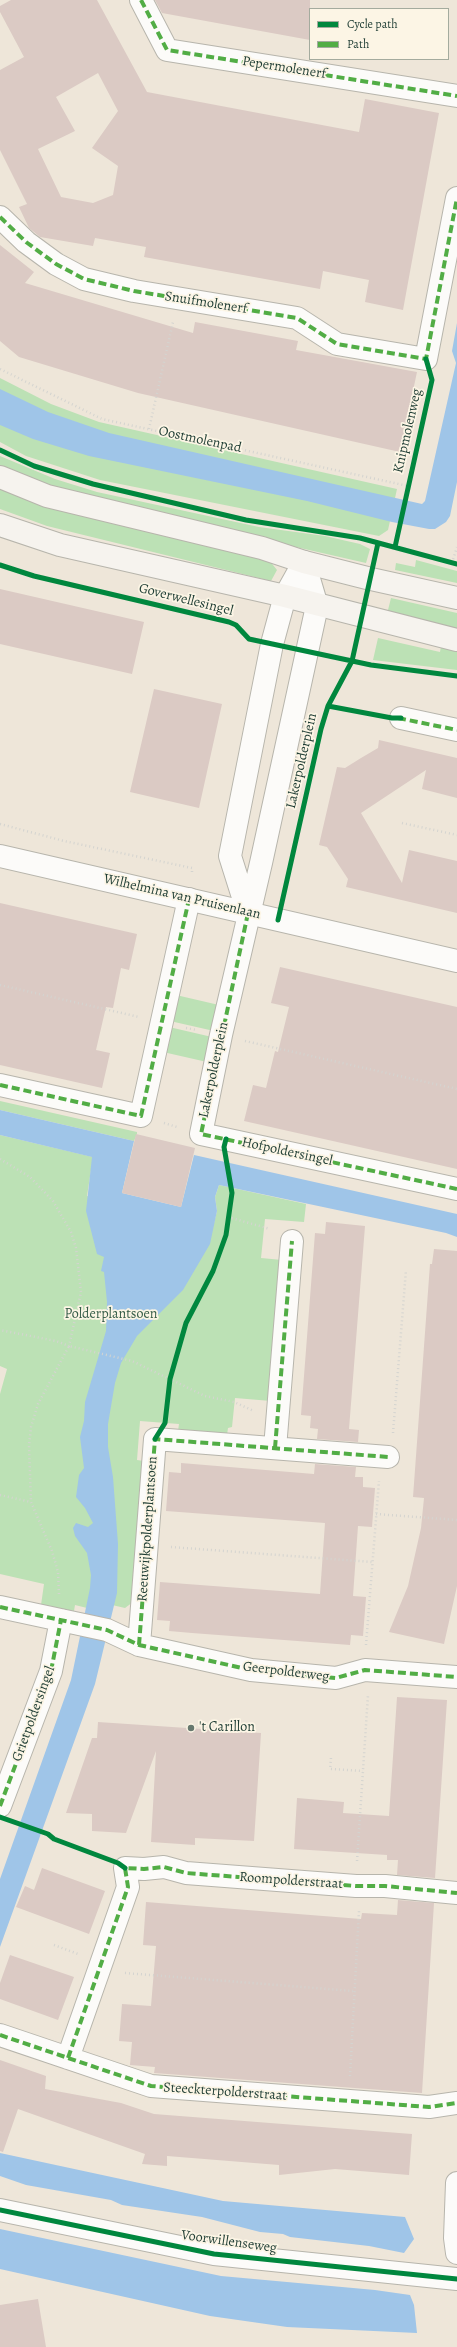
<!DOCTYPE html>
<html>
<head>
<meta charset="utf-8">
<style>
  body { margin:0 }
  #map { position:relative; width:457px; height:2347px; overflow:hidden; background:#eee6d9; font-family:Alegreya,serif }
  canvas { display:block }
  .legend { position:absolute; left:309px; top:8px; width:140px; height:52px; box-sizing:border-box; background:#fcf5e5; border:1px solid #a4ab9e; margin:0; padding:5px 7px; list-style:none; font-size:12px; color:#1f3d34 }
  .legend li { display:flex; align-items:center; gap:8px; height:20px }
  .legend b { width:20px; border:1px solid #a4ab9e }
</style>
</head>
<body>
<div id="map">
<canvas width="457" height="2347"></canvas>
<ul class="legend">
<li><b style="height:5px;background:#00873e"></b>Cycle path</li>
<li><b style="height:5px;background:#52ad45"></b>Path</li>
</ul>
</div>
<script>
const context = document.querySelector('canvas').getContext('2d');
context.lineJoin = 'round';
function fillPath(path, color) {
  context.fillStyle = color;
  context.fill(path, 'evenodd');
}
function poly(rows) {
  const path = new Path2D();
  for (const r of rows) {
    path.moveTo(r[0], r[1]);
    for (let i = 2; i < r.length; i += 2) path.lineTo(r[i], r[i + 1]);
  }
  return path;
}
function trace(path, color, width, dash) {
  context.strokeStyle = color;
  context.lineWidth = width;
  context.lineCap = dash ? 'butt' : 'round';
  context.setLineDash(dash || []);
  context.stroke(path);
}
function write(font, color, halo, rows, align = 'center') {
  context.font = font + ' Alegreya,serif';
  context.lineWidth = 3.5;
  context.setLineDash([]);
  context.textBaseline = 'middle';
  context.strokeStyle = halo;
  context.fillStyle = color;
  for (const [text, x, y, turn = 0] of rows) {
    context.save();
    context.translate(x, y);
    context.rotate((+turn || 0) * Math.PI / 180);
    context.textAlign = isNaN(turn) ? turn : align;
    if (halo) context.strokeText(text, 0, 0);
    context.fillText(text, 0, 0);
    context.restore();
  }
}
fillPath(poly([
  [0,378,51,404,99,422,397,489,388,530,379,536,100,480,26,456,0,442],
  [0,456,55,479,97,492,259,527,325,536,360,544,370,549,366,563,151,514,44,486,0,468],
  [0,485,269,560,277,570,271,581,47,526,0,509],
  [416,560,457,571,457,583,395,570,396,563,415,567],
  [391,598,457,613,457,632,387,614],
  [378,638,440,652,441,646,457,649,457,670,373,660],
  [176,995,219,1005,214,1031,170,1021],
  [169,1027,212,1037,207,1062,163,1052],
  [0,1101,137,1132,137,1134,134,1141,0,1110],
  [0,1135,93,1157,87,1196,214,1223,217,1211,215,1197,219,1185,306,1204,304,1222,265,1219,261,1258,282,1260,271,1401,235,1398,232,1427,228,1428,227,1435,178,1431,179,1424,140,1421,137,1460,144,1461,133,1602,125,1608,112,1605,87,1608,75,1605,74,1611,41,1605,44,1584,0,1574,0,1394,7,1369,0,1366]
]), '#bce1b5');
fillPath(poly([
  [457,323,457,482,450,516,446,522,435,529,429,529,392,522,307,501,89,456,33,439,0,425,0,389,48,412,109,433,422,504,425,501,456,363,452,351],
  [0,1110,134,1141,122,1193,181,1207,194,1155,457,1214,457,1237,446,1233,219,1185,215,1197,217,1211,210,1244,183,1290,137,1336,121,1363,115,1383,108,1424,108,1447,113,1477,118,1544,117,1593,95,1684,0,1947,0,1879,71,1680,90,1588,91,1575,87,1553,75,1536,73,1528,76,1523,88,1527,93,1523,85,1508,76,1497,79,1475,84,1468,80,1437,84,1421,85,1402,106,1331,107,1302,104,1272,101,1271,104,1257,97,1254,86,1211,92,1157,0,1135],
  [0,2153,223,2201,405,2217,414,2239,404,2253,369,2246,290,2237,283,2234,260,2232,202,2217,122,2205,111,2200,26,2185,0,2176],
  [0,2229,221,2276,375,2290,410,2295,414,2305,417,2333,287,2327,210,2316,0,2269]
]), '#9fc5e8');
fillPath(poly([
  [11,0,97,0,147,92,359,132,365,99,439,113,403,310,365,302,369,280,323,271,320,289,144,257,146,247,95,238,93,246,40,237,34,232,29,228,19,207,27,204,0,150,0,70,24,57,0,12,0,6],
  [98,73,118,111,92,148,118,166,113,195,93,203,61,197,38,149,75,131,56,97],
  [155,0,310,0,310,40,162,13],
  [0,245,34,272,25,283,193,333,195,322,298,341,296,350,417,372,400,452,138,393,19,357,0,341],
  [0,589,144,622,132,674,0,644],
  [154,689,222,704,199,808,130,792],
  [379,740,457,758,457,798,422,789,426,770,361,813,402,883,409,850,457,861,457,913,346,887,348,879,327,847,319,845,337,767,345,768,361,758,378,748],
  [0,903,137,934,129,970,121,968,113,1008,106,1007,96,1050,110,1053,102,1088,0,1065],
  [280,967,457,1007,457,1169,244,1121,253,1085,266,1088,275,1051,278,1052,289,1007,271,1003],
  [136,1134,195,1148,181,1207,122,1193],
  [326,1222,365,1226,349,1429,359,1430,358,1442,317,1439,318,1429,310,1428,311,1416,301,1415,315,1233,325,1234],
  [434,1249,457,1251,457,1586,444,1644,389,1632,408,1586,421,1528,424,1498,413,1497,430,1264,432,1264],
  [181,1463,314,1474,315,1464,356,1467,355,1477,363,1477,363,1487,375,1488,372,1527,358,1526,353,1596,366,1597,363,1636,351,1635,350,1645,192,1633,169,1631,170,1621,157,1620,160,1582,320,1594,325,1523,166,1511,169,1472,181,1473],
  [397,1697,447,1700,435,1878,397,1875,398,1860,387,1860,387,1855,294,1849,297,1798,344,1802,343,1813,389,1816],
  [98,1722,261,1733,254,1841,195,1838,195,1845,151,1842,156,1751,126,1833,92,1831,92,1814,66,1813,92,1738,97,1738],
  [42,1868,105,1891,89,1934,16,1907,25,1886,34,1890],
  [398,1900,434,1903,422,2093,154,2073,155,2067,130,2065,132,2042,119,2041,122,2004,151,2006,156,1946,143,1945,146,1902,361,1919,362,1913,397,1915],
  [10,1955,74,1977,58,2020,0,1999,0,1983],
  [0,2060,46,2076,45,2089,121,2103,154,2114,412,2134,409,2175,335,2169,279,2175,279,2165,167,2156,167,2166,142,2164,145,2154,18,2109,3,2152,0,2151],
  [38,2299,46,2347,0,2347,0,2305]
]), '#dbcac4');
const minor = poly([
  [141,0,167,50,457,96],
  [0,217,26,242,56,264,84,279,134,291,297,318,337,344,426,359,457,198],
  [304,562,317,606,261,863,221,1035,201,1134,457,1189],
  [401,718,457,730],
  [248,913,230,856,272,644,285,596,304,562],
  [0,1085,141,1116,189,899],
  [275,1448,292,1241],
  [0,1607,107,1630,139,1645,251,1670,336,1678,365,1670,457,1677],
  [139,1645,155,1439,388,1457],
  [0,1806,51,1671,61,1620],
  [0,2035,151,2086,429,2107,457,2103],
  [68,2058,128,1887,125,1868,144,1869,164,1867,186,1873,356,1886,385,1886,457,1893],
  [457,2183,455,2238,457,2253],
  [0,2210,214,2254,457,2279]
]);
const tertiary = poly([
  [0,856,457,961]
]);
const secondary = poly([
  [0,477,47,496,262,548,304,562,371,579,457,598],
  [0,525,60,545,285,596,457,640]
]);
trace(minor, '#b7b5ac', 24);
trace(tertiary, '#b7b5ac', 24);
trace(secondary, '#b7b5ac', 24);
trace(poly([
  [0,369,102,419,408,486],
  [149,429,173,322],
  [452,563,457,547],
  [402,823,457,835],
  [0,824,64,841,192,868,192,874],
  [0,985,139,1017],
  [186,1028,197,1030],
  [245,1041,457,1089],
  [164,1123,177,1127],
  [0,1159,30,1177,53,1201,71,1232,76,1248,81,1292,69,1346,56,1341,0,1330],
  [228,1217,270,1229],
  [393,1433,406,1270],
  [0,1495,31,1502],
  [376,1514,457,1520],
  [171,1547,372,1562],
  [59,1594,58,1572,52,1551,31,1502,29,1446,31,1427,38,1404,69,1346,132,1361,205,1396,234,1402,254,1411],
  [366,1645,379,1481],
  [331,1758,330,1769,363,1771],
  [357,1861,368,1695],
  [54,1945,78,1954],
  [125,1973,353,1991],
  [350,2076,359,1911]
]), '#d4d4d0', 2.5, [1, 3]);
trace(minor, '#fcfbf9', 22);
trace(tertiary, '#fcfbf9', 22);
trace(secondary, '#f6f3ee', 22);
trace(poly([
  [141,0,167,50,457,96],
  [0,217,26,242,56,264,84,279,134,291,297,318,337,344,426,359,457,198],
  [398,718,457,730],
  [248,913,201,1134,457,1189],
  [0,1085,141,1116,189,899],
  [275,1448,292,1241],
  [0,1607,107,1630,139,1645,251,1670,336,1678,365,1670,457,1677],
  [139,1645,155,1439,388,1457],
  [0,1806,51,1671,61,1620],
  [0,2035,151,2086,429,2107,457,2103],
  [68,2058,128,1887,125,1868,144,1869,164,1867,186,1873,356,1886,385,1886,457,1893]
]), '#52ad45', 4, [8, 4]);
trace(poly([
  [0,450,34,466,93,484,246,520,360,538,457,564],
  [395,547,432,380,426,359],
  [0,565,34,576,229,622,236,625,249,639,371,665,457,676],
  [328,706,392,718,401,718],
  [278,920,321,729,328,706,352,661,378,543],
  [155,1439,165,1423,170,1379,186,1323,213,1271,226,1235,232,1193,224,1147,226,1139],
  [0,1817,48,1834,54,1839,118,1863,125,1868],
  [0,2210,214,2254,457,2279]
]), '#00873e', 5);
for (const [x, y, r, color] of [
  [191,1728,4,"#67786e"]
]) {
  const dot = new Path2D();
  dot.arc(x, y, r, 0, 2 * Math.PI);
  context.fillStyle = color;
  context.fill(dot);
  trace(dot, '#fcf5e5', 1.5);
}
write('14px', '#1f3d34', '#fcf5e5', [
  ["Pepermolenerf",284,68,9],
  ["Snuifmolenerf",206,303,9],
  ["Knipmolenweg",408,431,-77],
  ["Oostmolenpad",200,440,12],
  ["Goverwellesingel",186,600,14],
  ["Lakerpolderplein",302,761,-77],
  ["Wilhelmina van Pruisenlaan",182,897,13],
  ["Lakerpolderplein",214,1070,-78],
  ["Hofpoldersingel",287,1152,12],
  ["Reeuwijkpolderplantsoen",148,1529,-86],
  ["Geerpolderweg",286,1672,7],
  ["Grietpoldersingel",34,1714,-70],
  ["Roompolderstraat",291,1881,4],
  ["Steeckterpolderstraat",225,2092,4],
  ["Voorwillenseweg",229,2242,8]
]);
write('14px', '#365d48', '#fcf5e5', [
  ["Polderplantsoen",111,1315]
]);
write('14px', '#1f3d34', '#fcf5e5', [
  ["'t Carillon",199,1728]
], 'left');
</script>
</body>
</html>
